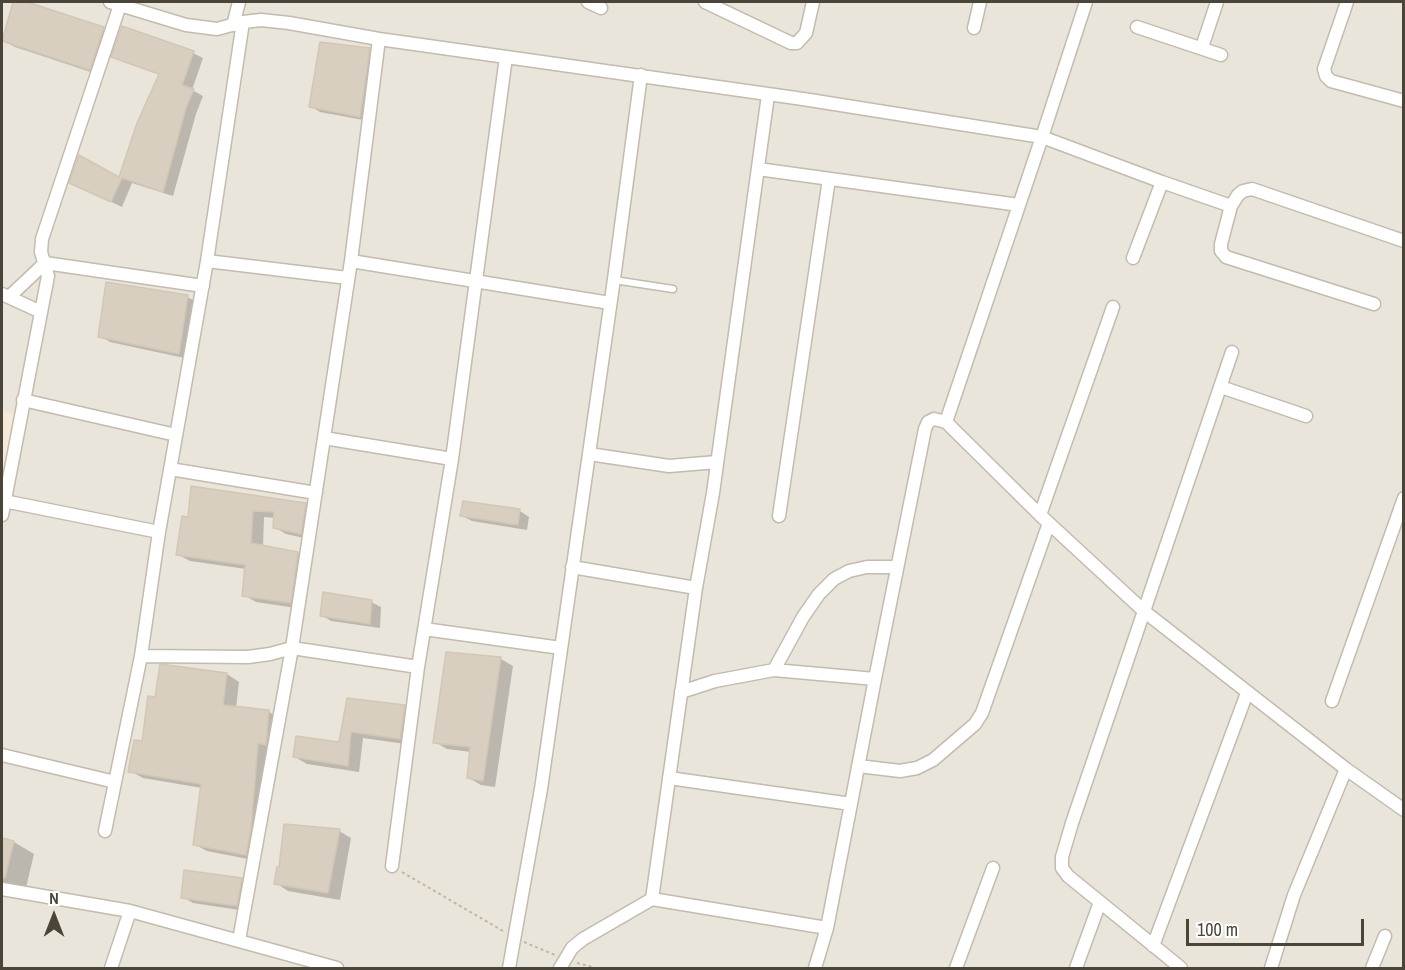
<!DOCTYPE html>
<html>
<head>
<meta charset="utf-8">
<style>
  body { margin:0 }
  #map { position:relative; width:1405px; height:970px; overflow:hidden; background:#f6f3ec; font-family:"Archivo Narrow",sans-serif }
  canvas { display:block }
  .frame { position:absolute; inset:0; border:3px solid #4b4439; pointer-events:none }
  .north { position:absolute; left:24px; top:886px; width:60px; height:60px; -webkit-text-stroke:4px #fff; paint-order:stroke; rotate:0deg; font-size:16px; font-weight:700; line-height:24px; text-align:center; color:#4b4439 }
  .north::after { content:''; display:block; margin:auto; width:21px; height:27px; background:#4b4439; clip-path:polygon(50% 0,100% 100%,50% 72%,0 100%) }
  .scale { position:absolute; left:1186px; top:919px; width:178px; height:27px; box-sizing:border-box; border:3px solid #4b4439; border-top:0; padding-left:8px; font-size:18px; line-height:21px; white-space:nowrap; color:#4b4439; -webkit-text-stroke:4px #fff; paint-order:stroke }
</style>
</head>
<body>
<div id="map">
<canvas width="1405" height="970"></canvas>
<div class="frame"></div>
<div class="north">N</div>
<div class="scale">100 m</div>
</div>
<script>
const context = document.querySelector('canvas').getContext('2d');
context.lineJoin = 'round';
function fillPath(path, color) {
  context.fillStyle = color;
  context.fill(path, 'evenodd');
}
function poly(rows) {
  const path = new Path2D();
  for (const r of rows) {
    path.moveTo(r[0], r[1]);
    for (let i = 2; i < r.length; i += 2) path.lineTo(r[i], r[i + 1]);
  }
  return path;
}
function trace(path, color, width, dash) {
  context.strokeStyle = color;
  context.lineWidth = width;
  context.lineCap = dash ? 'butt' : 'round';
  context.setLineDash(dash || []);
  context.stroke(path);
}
fillPath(poly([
  [2,2,1403,2,1403,968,2,968]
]), '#eae5da');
fillPath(poly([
  [2,411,20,416,2,510]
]), '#f7ead8');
fillPath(poly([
  [14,2,22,2,103,28,117,36,103,76,15,47,2,40],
  [369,50,378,55,369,121,320,112,310,106],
  [193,53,203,58,192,90,203,96,196,114,173,196,132,183,122,207,82,188,120,179,160,75,124,62,113,56],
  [187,297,197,302,189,359,110,342,100,336],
  [305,504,317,511,313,540,286,534,274,527,275,518,264,517,263,547,298,553,310,560,303,609,256,602,244,595,246,569,190,561,177,554,190,518],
  [520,511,529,517,527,530,472,521,462,516],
  [371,602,381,607,380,628,331,621,321,615],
  [501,659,513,666,495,787,481,785,469,778,471,752,447,749,435,742],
  [227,674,239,682,236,708,269,712,281,719,258,861,207,851,194,844,202,788,143,778,130,771,143,743,156,699],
  [348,700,404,706,416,713,412,745,363,738,359,772,307,764,295,757,340,744],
  [339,831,351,838,340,900,288,891,276,883],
  [2,840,14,842,34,854,25,892,2,893],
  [241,880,251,885,246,911,193,903,183,897]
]), '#0003');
const building = poly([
  [13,2,27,2,104,27,90,70,2,41,13,2],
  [122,26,194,51,182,85,194,89,186,108,163,192,122,178,111,202,69,183,79,155,119,177,137,123,159,74,111,57,122,26],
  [320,42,370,48,360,117,309,107,320,42],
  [106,282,188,295,179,354,98,337,106,282],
  [191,486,306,503,301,534,273,528,274,512,253,511,251,543,298,552,291,603,242,596,245,565,176,555,182,516,188,517,191,486],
  [463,501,520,509,518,525,460,516,463,501],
  [323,592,372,600,370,624,320,616,323,592],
  [446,652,501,657,483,781,467,778,470,747,433,743,446,652],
  [160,664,227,673,223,705,269,710,266,745,258,743,251,829,246,855,193,845,201,784,128,772,134,740,142,741,148,696,155,697,160,664],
  [347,698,405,705,400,739,351,732,348,766,293,757,296,736,339,742,347,698],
  [284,824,340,829,328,893,274,884,277,867,279,867,284,824],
  [2,838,14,841,5,878,2,877,2,838],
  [184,870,242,878,237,906,181,898,184,870]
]);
fillPath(building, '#d8cfc1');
trace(building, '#d3c7b4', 1.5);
const lane = poly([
  [614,280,673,289]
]);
const street = poly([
  [110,2,186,25,217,29,243,22],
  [588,2,601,8],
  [705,2,791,43,797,43,806,33,813,2],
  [1347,2,1324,69,1326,76,1331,81,1404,101],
  [233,25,239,2],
  [1137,27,1221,55],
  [974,28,980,2],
  [1202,47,1217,2],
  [758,169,1019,205],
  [1231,206,1238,195,1243,191,1252,189,1404,241],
  [1133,258,1162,182],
  [207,261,348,278],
  [351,261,610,303],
  [2,294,41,312],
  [9,297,45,263,203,286],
  [1221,387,1306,416],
  [23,400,176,435],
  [946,422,1042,137,1162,182,1231,206,1221,244,1221,251,1226,257,1374,304],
  [324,438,452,459],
  [589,454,669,466,717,462],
  [170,469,316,493],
  [4,501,159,532],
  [2,515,48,276,41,252,42,239,120,5],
  [1040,515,1113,307],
  [779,516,829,179],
  [572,567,696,588,713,493,768,95],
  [424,629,561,648],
  [141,656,248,657,270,654,292,648,418,667],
  [774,670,803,617,819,594,834,579,849,571,867,567,897,567],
  [681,692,715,681,774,670,875,679],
  [1332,701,1404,498],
  [2,755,115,782],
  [858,766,900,771,917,768,933,760,975,724,982,713,1049,523],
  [669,778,851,804],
  [105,831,141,656,159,532,207,261,243,22,261,20,289,23,379,39,803,99,1042,137,1086,2],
  [392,866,418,667,452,459,506,57],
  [2,889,130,911,337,968],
  [652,899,827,928],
  [239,940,292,648,351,261,379,39],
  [1153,946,1247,693],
  [111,968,130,911],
  [509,968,541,789,614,279,641,75],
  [560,968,572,948,583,939,652,899,696,588],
  [815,968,827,928,875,679,925,429,928,422,934,419,946,422,1040,515,1145,612,1346,769,1404,810],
  [956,968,993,868],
  [1076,968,1100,902],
  [1181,968,1068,876,1062,868,1062,857,1072,823,1232,352],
  [1271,968,1294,895,1346,769],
  [1372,968,1385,936]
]);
trace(lane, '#c2bbae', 9);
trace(street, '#c2bbae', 15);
trace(poly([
  [402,872,503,931],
  [524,942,555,955],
  [577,963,596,968]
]), '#c4b79f', 2, [3, 3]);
trace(lane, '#fff', 6);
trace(street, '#fff', 12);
</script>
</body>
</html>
